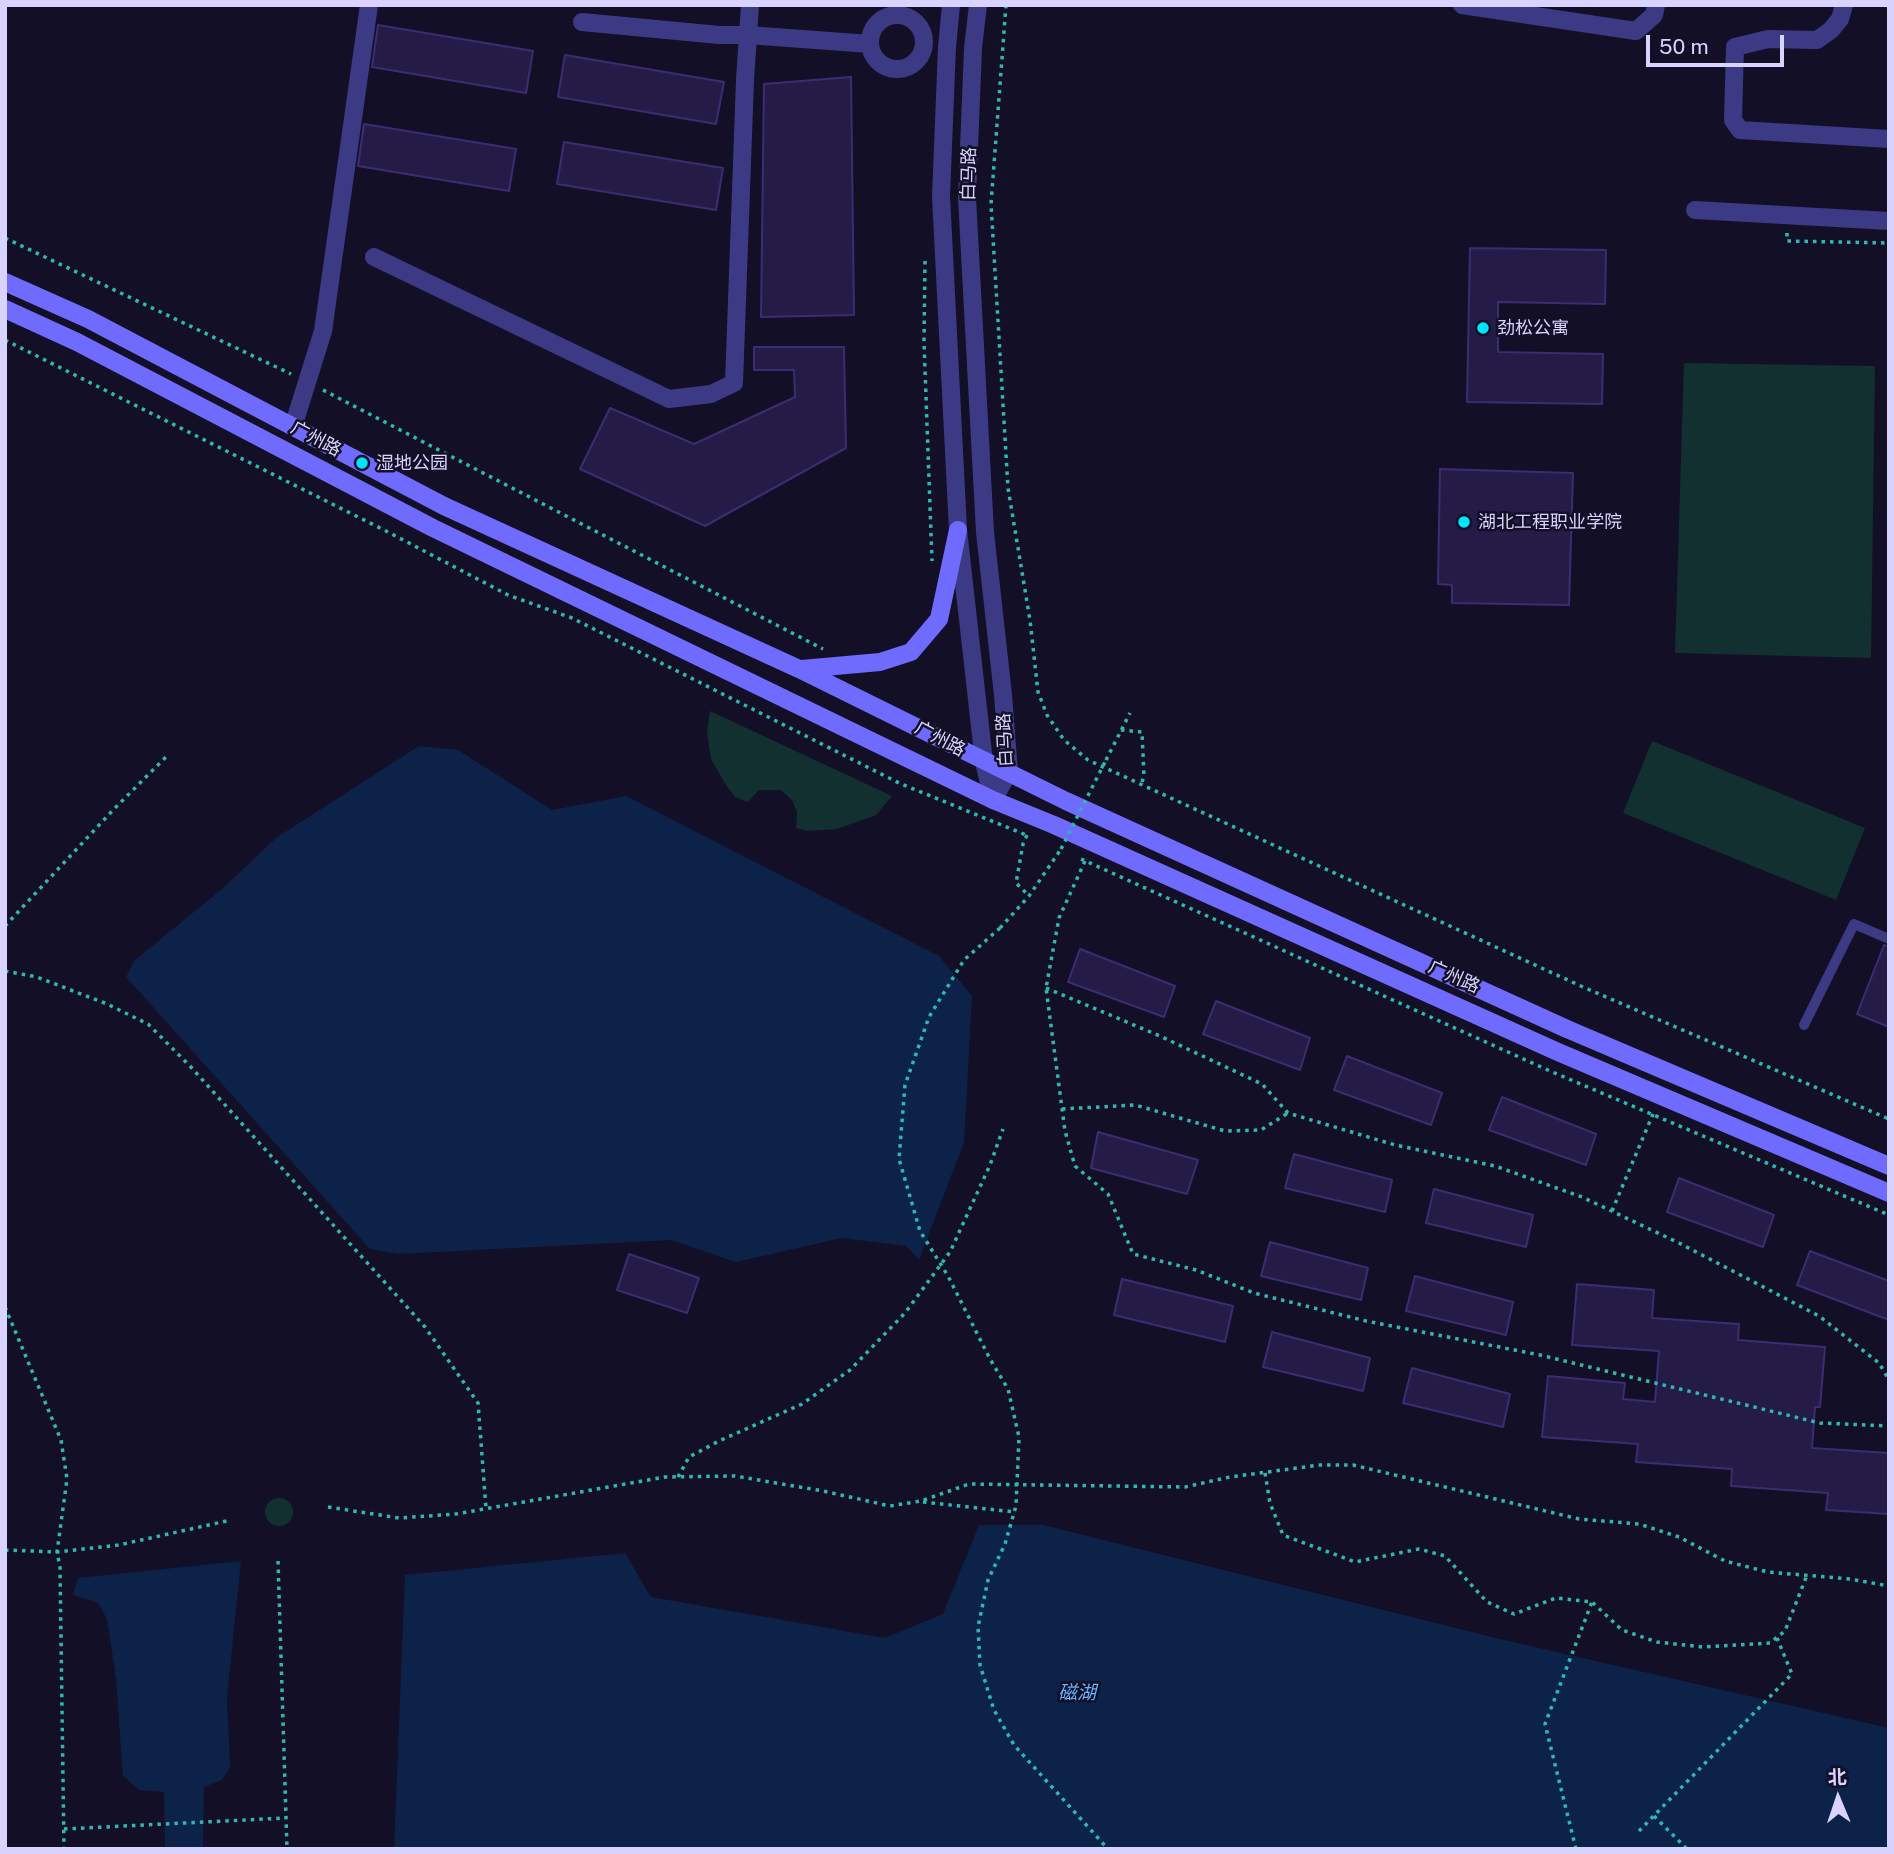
<!DOCTYPE html>
<html>
<head>
<meta charset="utf-8">
<style>
  body { margin:0 }
  #map { position:relative; width:1894px; height:1854px; overflow:hidden; background:#130f26; font-family:"Public Sans","Noto Sans SC",sans-serif }
  canvas { display:block }
  .frame { position:absolute; inset:0; border:7px solid #d9d4ff; pointer-events:none }
  .north { position:absolute; left:1803px; top:1763px; width:70px; height:70px; -webkit-text-stroke:5px #130f26; paint-order:stroke; rotate:358deg; font-size:19px; font-weight:700; line-height:28px; text-align:center; color:#d9d4ff }
  .north::after { content:''; display:block; margin:auto; width:24px; height:32px; background:#d9d4ff; clip-path:polygon(50% 0,100% 100%,50% 72%,0 100%) }
  .scale { position:absolute; left:1646px; top:35px; width:138px; height:32px; box-sizing:border-box; border:4px solid #d9d4ff; border-top:0; padding-left:9px; font-size:21px; line-height:24px; white-space:nowrap; color:#d9d4ff; -webkit-text-stroke:5px #130f26; paint-order:stroke }
</style>
</head>
<body>
<div id="map">
<canvas width="1894" height="1854"></canvas>
<div class="frame"></div>
<div class="north">北</div>
<div class="scale">50 m</div>
</div>
<script>
const context = document.querySelector('canvas').getContext('2d');
context.lineJoin = 'round';
function fillPath(path, color) {
  context.fillStyle = color;
  context.fill(path, 'evenodd');
}
function poly(rows) {
  const path = new Path2D();
  for (const r of rows) {
    if (r.length === 3) {
      path.moveTo(r[0] + r[2], r[1]);
      path.arc(r[0], r[1], r[2], 0, 2 * Math.PI);
      continue;
    }
    path.moveTo(r[0], r[1]);
    for (let i = 2; i < r.length; i += 2) path.lineTo(r[i], r[i + 1]);
  }
  return path;
}
function trace(path, color, width, dash) {
  context.strokeStyle = color;
  context.lineWidth = width;
  context.lineCap = dash ? 'butt' : 'round';
  context.setLineDash(dash || []);
  context.stroke(path);
}
function write(font, color, halo, rows, align = 'center') {
  context.font = font + ' "Public Sans","Noto Sans SC",sans-serif';
  context.lineWidth = 5;
  context.setLineDash([]);
  context.textBaseline = 'middle';
  context.strokeStyle = halo;
  context.fillStyle = color;
  for (const [text, x, y, turn = 0] of rows) {
    context.save();
    context.translate(x, y);
    context.rotate((+turn || 0) * Math.PI / 180);
    context.textAlign = isNaN(turn) ? turn : align;
    if (halo) context.strokeText(text, 0, 0);
    context.fillText(text, 0, 0);
    context.restore();
  }
}
fillPath(poly([
  [1684,363,1875,366,1871,658,1675,653],
  [710,711,892,796,876,815,837,829,807,831,796,828,797,813,792,800,781,790,759,790,748,802,735,797,726,785,711,759,707,733],
  [1652,741,1865,828,1836,900,1623,813],
  [279,1512,14]
]), '#12302f');
fillPath(poly([
  [419,746,458,750,552,810,626,796,939,956,972,996,964,1142,919,1260,906,1246,842,1238,736,1262,671,1240,398,1254,370,1249,126,977,135,960,223,888,276,838],
  [979,1525,1043,1525,1504,1640,1889,1728,1889,1849,394,1849,405,1575,625,1553,651,1597,885,1638,943,1614],
  [241,1561,227,1697,230,1767,222,1780,204,1787,203,1847,206,1849,165,1849,164,1792,139,1790,123,1776,116,1678,107,1619,98,1603,73,1595,78,1578]
]), '#0c2248');
const building = poly([
  [378,25,533,51,526,93,372,67,378,25],
  [565,55,724,82,716,124,558,97,565,55],
  [851,77,854,315,761,317,764,84,851,77],
  [364,124,516,149,509,191,358,166,364,124],
  [564,142,723,168,716,210,557,184,564,142],
  [1470,248,1606,250,1605,304,1498,302,1498,352,1603,354,1602,404,1467,402,1470,248],
  [754,347,844,347,846,448,705,526,580,469,610,408,694,444,795,397,794,370,754,370,754,347],
  [1440,469,1573,473,1569,605,1452,603,1452,585,1438,584,1440,469],
  [1884,945,1889,947,1889,1027,1857,1014,1884,945],
  [1080,949,1175,986,1164,1017,1068,982,1080,949],
  [1216,1001,1310,1038,1300,1070,1203,1034,1216,1001],
  [1347,1056,1442,1093,1431,1125,1334,1090,1347,1056],
  [1502,1097,1596,1134,1586,1165,1489,1130,1502,1097],
  [1098,1132,1198,1160,1187,1194,1091,1168,1098,1132],
  [1294,1154,1392,1180,1385,1212,1285,1188,1294,1154],
  [1679,1178,1774,1215,1763,1247,1667,1212,1679,1178],
  [1434,1189,1533,1215,1526,1247,1426,1223,1434,1189],
  [1270,1242,1368,1268,1361,1300,1261,1276,1270,1242],
  [1810,1251,1889,1281,1889,1320,1797,1285,1810,1251],
  [629,1254,699,1278,687,1313,617,1290,629,1254],
  [1415,1276,1513,1302,1506,1335,1406,1311,1415,1276],
  [1122,1279,1233,1306,1225,1342,1114,1315,1122,1279],
  [1577,1284,1654,1290,1652,1318,1739,1324,1738,1340,1825,1347,1820,1407,1815,1407,1812,1448,1889,1453,1889,1514,1826,1510,1828,1493,1731,1486,1732,1469,1636,1462,1638,1444,1542,1437,1548,1376,1625,1383,1623,1399,1655,1402,1659,1351,1572,1345,1577,1284],
  [1272,1332,1370,1358,1363,1391,1263,1367,1272,1332],
  [1412,1368,1510,1394,1503,1427,1403,1403,1412,1368]
]);
fillPath(building, '#241b47');
trace(building, '#3b2d73', 2);
trace(poly([
  [1006,5,991,204,1008,488,1030,620,1038,692,1047,715,1064,740,1088,760,1583,987,1889,1119],
  [1787,233,1787,241,1889,243],
  [5,238,291,374],
  [925,261,924,342,932,561],
  [5,340,386,531,508,595,572,618,899,783,1026,835],
  [323,390,823,649],
  [1121,730,1142,732,1144,776,1141,785],
  [1106,760,1130,713],
  [1027,835,1023,844,1016,883,1029,896],
  [1081,859,1550,1071,1889,1215],
  [1085,861,1059,918,1046,988,1065,1131,1075,1166,1108,1194,1133,1254,1196,1270,1254,1293,1366,1321,1540,1355,1820,1423,1889,1426],
  [5,926,114,809,167,756],
  [1000,928,1029,896,1061,849],
  [5,971,37,977,107,1004,148,1024,190,1066,425,1327,478,1403,486,1508],
  [1046,988,1160,1036,1262,1084,1288,1113,1395,1145,1495,1166,1582,1197,1679,1243,1819,1316,1879,1363,1889,1380],
  [1062,1109,1135,1105,1225,1131,1261,1130,1288,1113],
  [1612,1211,1653,1114],
  [5,1307,61,1440,67,1479,57,1552,60,1567,64,1849],
  [1265,1473,1270,1503,1283,1535,1355,1562,1419,1549,1445,1556,1487,1602,1514,1614,1556,1598,1592,1602,1622,1630,1657,1642,1703,1647,1770,1643,1785,1631,1807,1575],
  [678,1477,689,1457,719,1441,802,1404,850,1370,905,1313,950,1252,990,1165,1003,1129],
  [923,1502,1015,1512],
  [328,1507,399,1518,456,1514,665,1477,735,1476,823,1491,890,1506,921,1501,969,1484,1185,1487,1230,1477,1320,1465,1353,1465,1579,1519,1639,1524,1679,1537,1725,1561,1768,1572,1850,1579,1889,1586],
  [5,1550,57,1552,119,1545,231,1520],
  [278,1561,287,1849],
  [1654,1816,1687,1849],
  [64,1829,285,1818],
  [1639,1831,1792,1674,1777,1638],
  [1576,1849,1545,1724,1592,1602]
]), '#2fb8b0', 3.5, [3.5, 5]);
trace(poly([
  [1804,1025,1854,924,1889,939]
]), '#3d3a85', 10);
trace(poly([
  [1462,5,1636,31,1654,15,1656,5],
  [1844,5,1840,19,1831,30,1817,40,1768,39,1735,47,1733,120,1740,130,1889,139],
  [897,42,27],
  [582,22,719,35,748,35,870,44],
  [1695,210,1889,221],
  [374,257,669,399,711,394,734,383,745,80,750,5],
  [293,427,323,331,369,5]
]), '#3d3a85', 18);
trace(poly([
  [951,5,947,47,941,196,958,530,984,762,993,800],
  [978,5,973,48,967,198,985,532,1003,695,1009,772,993,800]
]), '#3d3a85', 18);
trace(poly([
  [5,282,88,319,444,506,799,669,1066,801,1567,1029,1889,1166],
  [5,309,77,342,433,528,993,800,1054,825,1558,1052,1889,1193],
  [802,669,880,662,911,652,939,619,958,530]
]), '#6f6bff', 18);
trace(poly([
  [1061,849,1106,760],
  [1000,928,964,960,929,1017,905,1085,899,1159,920,1231,948,1276,990,1359,1008,1389,1019,1437,1016,1506,1005,1544,988,1580,978,1627,980,1665,994,1710,1014,1745,1108,1849]
]), '#2fb8b0', 3.5, [3.5, 5]);
for (const [x, y, r, color] of [
  [1483,328,7,"#00e5ff"],
  [362,463,7,"#00e5ff"],
  [1464,522,7,"#00e5ff"]
]) {
  const dot = new Path2D();
  dot.arc(x, y, r, 0, 2 * Math.PI);
  context.fillStyle = color;
  context.fill(dot);
  trace(dot, '#130f26', 2.5);
}
write('18px', '#d9d4ff', '#130f26', [
  ["白马路",969,174,-89],
  ["广州路",316,439,28],
  ["广州路",940,739,28],
  ["白马路",1005,740,-93],
  ["广州路",1454,977,24]
]);
write('18px', '#d9d4ff', '#130f26', [
  ["劲松公寓",1497,328],
  ["湿地公园",376,463],
  ["湖北工程职业学院",1478,522]
], 'left');
write('italic 19px', '#62b6ff', '#130f26', [
  ["磁湖",1077,1693]
]);
</script>
</body>
</html>
